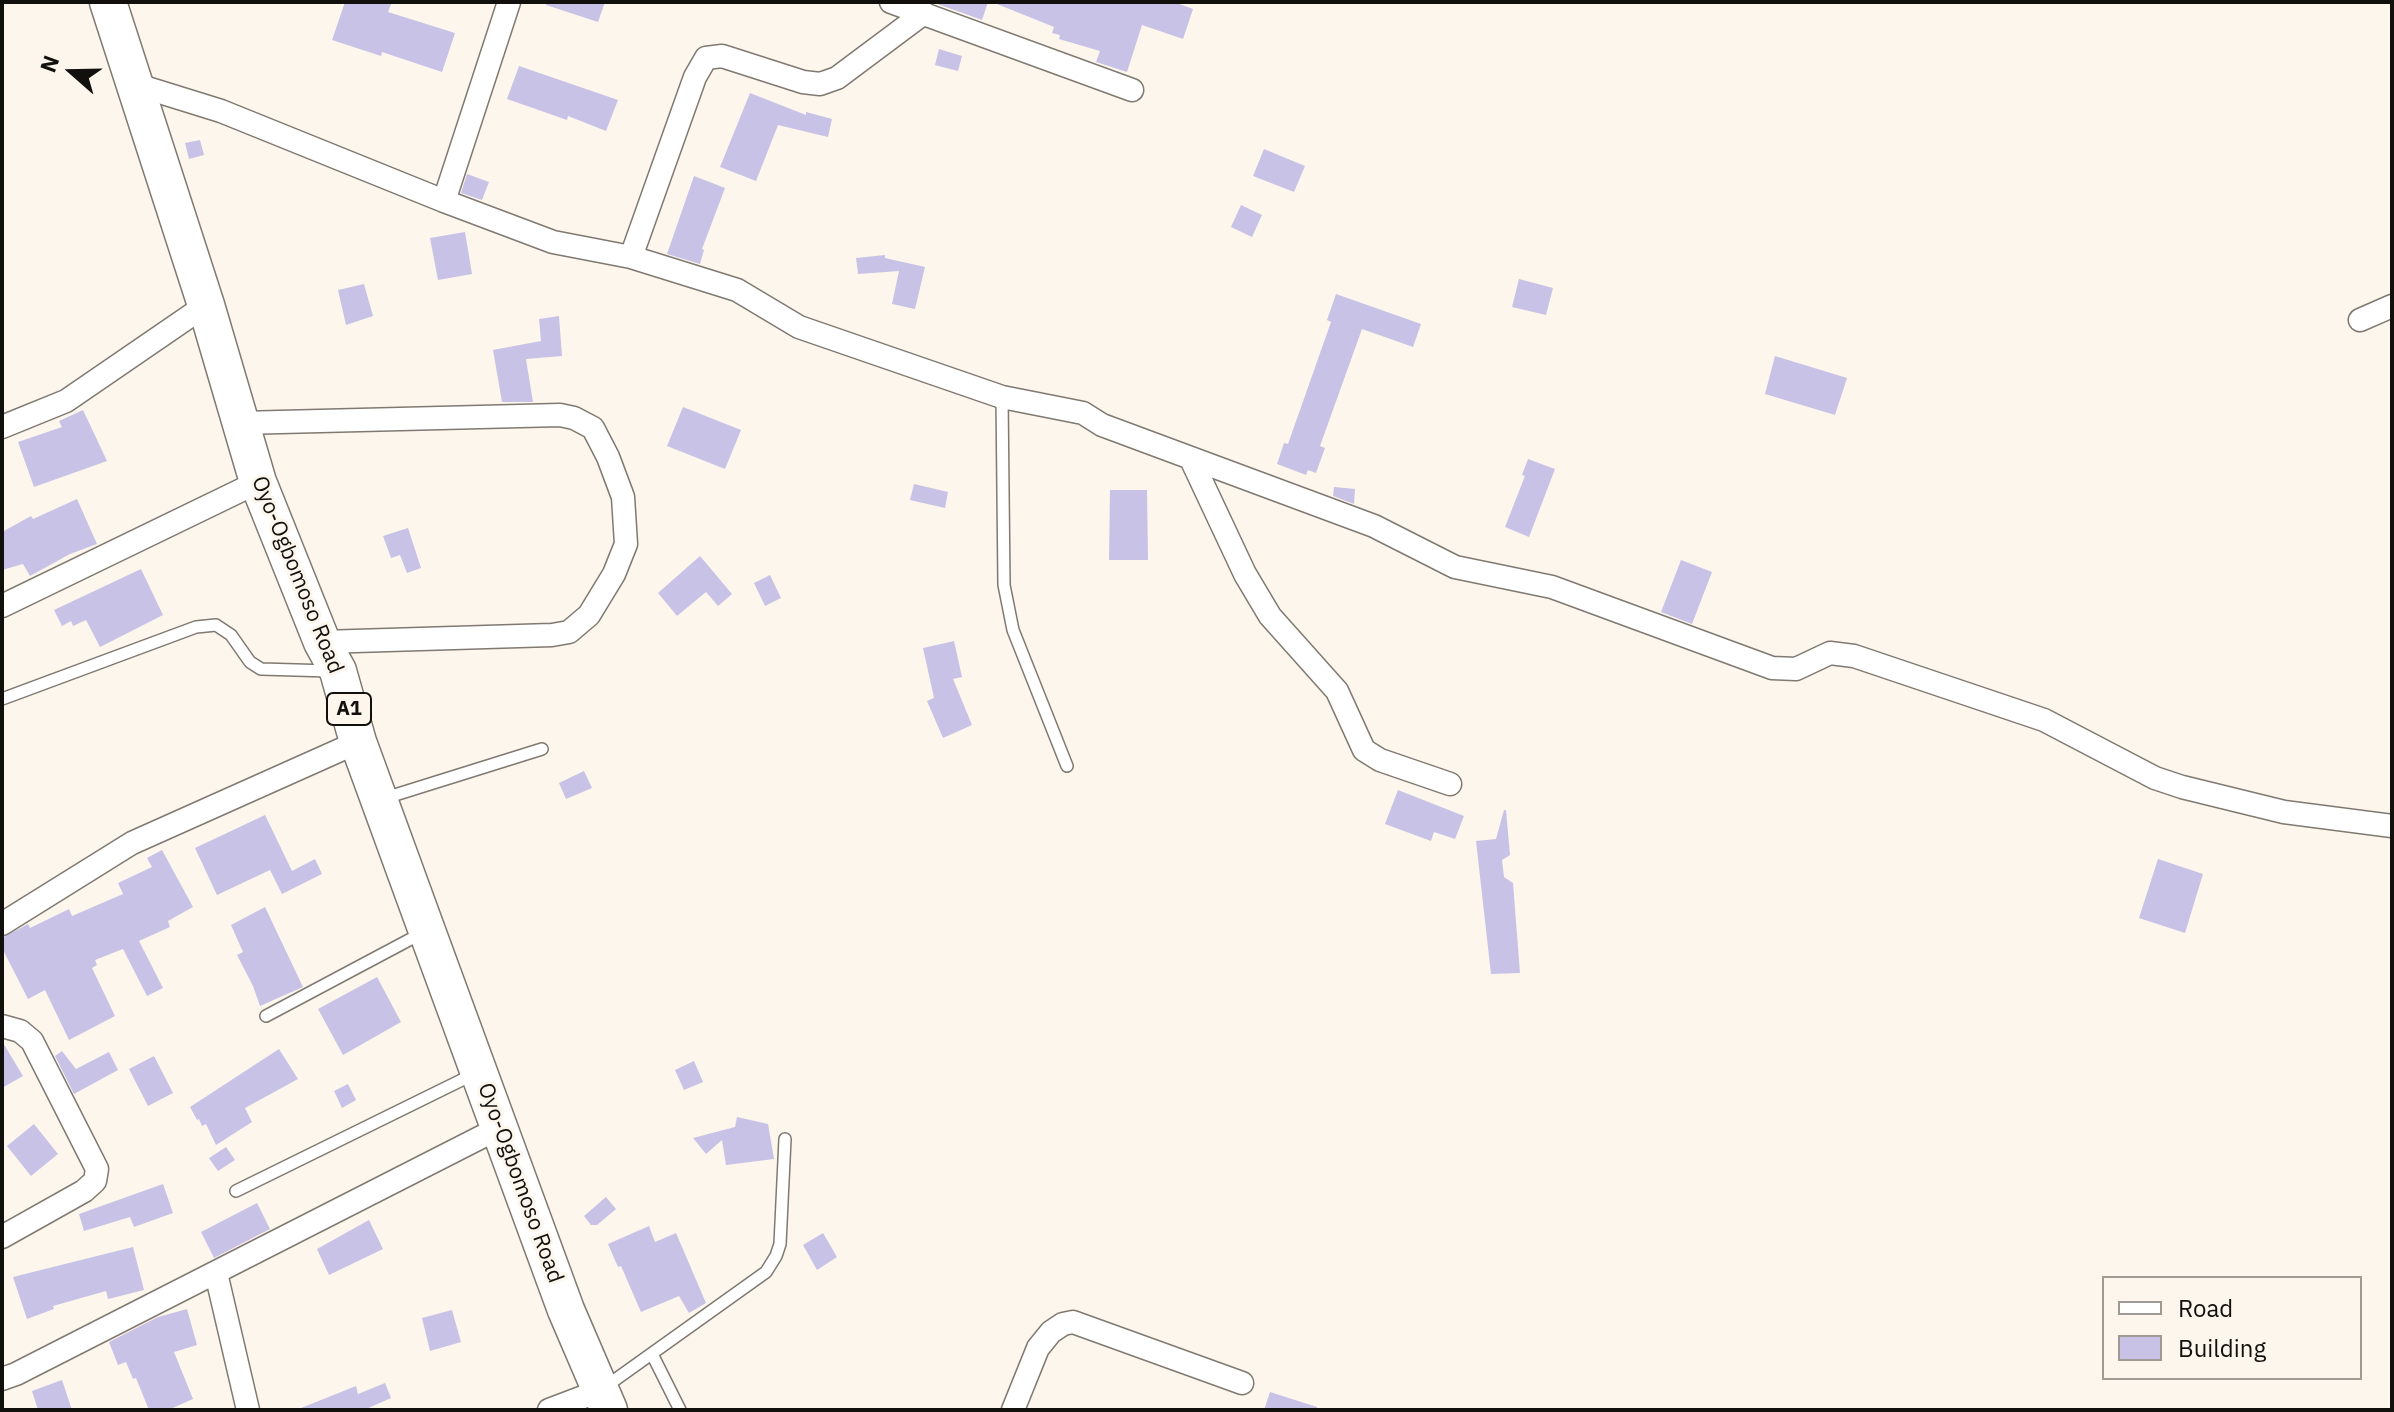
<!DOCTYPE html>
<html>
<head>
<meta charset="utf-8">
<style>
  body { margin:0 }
  #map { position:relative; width:2394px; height:1412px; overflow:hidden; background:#fdf6ec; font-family:"IBM Plex Sans",sans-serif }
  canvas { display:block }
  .frame { position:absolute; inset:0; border:4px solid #12100d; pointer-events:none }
  .legend { position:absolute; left:2102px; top:1276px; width:260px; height:104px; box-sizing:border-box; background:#fdf6ec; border:2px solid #9f9a93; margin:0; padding:10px 14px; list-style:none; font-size:24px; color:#12100d }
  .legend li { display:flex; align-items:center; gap:16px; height:40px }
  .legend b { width:40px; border:2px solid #9f9a93 }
  .north { position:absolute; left:32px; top:32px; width:80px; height:80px; -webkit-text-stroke:6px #fdf6ec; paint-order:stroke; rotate:290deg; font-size:22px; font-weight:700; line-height:32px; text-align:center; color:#12100d }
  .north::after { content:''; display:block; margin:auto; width:28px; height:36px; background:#12100d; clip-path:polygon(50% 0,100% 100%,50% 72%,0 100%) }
</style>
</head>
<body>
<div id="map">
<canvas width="2394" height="1412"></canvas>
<div class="frame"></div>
<ul class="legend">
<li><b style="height:10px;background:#fff"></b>Road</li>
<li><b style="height:22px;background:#c8c2e7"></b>Building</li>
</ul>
<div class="north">N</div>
</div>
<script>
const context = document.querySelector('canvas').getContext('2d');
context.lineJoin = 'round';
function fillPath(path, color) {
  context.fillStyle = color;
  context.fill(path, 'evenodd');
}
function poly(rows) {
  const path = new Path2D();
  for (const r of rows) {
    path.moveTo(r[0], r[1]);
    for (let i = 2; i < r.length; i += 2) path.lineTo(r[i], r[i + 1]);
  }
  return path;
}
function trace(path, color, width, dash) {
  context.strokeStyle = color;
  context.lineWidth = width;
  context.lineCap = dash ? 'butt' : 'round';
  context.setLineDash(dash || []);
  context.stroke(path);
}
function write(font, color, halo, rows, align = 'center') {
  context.font = font + ' "IBM Plex Sans",sans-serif';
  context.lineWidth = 6;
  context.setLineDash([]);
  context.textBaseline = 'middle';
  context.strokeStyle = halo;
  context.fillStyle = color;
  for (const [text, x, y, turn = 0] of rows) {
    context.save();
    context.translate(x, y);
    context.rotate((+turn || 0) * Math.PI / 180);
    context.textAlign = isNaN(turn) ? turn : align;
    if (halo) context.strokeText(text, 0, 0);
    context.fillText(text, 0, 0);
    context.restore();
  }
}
fillPath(poly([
  [345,2,392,2,388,12,455,33,442,72,382,52,381,56,332,40],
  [546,2,605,2,598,22,546,5],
  [932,2,988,2,982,20],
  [992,2,1174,2,1193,9,1183,39,1142,25,1127,72,1096,62,1100,51,1059,39,1060,35,1052,33,1054,27],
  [939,49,962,56,958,71,935,65],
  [519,66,618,100,606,131,568,116,567,120,507,99],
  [750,93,806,115,806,112,832,119,828,137,778,125,756,181,720,167],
  [200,140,204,155,189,159,185,143],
  [1264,149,1305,166,1294,192,1253,176],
  [467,174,489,182,482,200,461,193],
  [694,176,725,188,702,249,704,250,700,264,667,254],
  [1241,205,1262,215,1252,237,1231,227],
  [465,232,472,274,438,280,430,238],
  [885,255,885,258,925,267,915,309,892,304,899,271,858,274,856,258],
  [1519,279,1553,288,1546,315,1512,307],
  [364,284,373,316,346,325,338,290],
  [1336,294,1421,324,1413,347,1362,329,1320,446,1325,448,1316,473,1308,470,1306,475,1277,464,1284,443,1288,444,1331,322,1327,320],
  [559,316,562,356,526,359,533,402,502,402,493,350,541,341,539,319],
  [1775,356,1847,378,1835,415,1765,394],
  [683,407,741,430,725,469,667,446],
  [83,410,107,461,34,487,18,442,62,427,59,421],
  [1528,459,1555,469,1529,537,1505,527,1525,476,1522,475],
  [914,484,948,492,945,508,910,500],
  [1334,487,1355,489,1354,504,1333,496],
  [1110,490,1147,490,1148,560,1109,560],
  [77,499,97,544,70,554,30,576,23,564,2,570,2,532,31,516,33,519],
  [408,528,421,568,407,573,400,555,391,558,383,536],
  [700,556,732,594,718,606,706,592,677,616,658,593],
  [1681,560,1712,572,1692,624,1661,612],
  [141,569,163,615,100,647,86,620,73,626,71,621,62,626,54,610],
  [770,575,781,598,765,606,754,583],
  [954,641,962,677,953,679,972,725,943,738,927,701,934,698,923,648],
  [584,771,592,788,566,799,559,783],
  [1398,790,1464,816,1455,839,1434,832,1431,841,1385,824],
  [1504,810,1506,810,1510,855,1502,860,1504,877,1513,883,1520,973,1491,974,1476,841,1496,839],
  [265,815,292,871,315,859,322,874,282,894,270,870,217,895,195,848],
  [162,850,193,907,168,921,170,927,139,941,163,988,147,996,123,949,95,960,97,965,92,968,115,1016,69,1040,45,990,28,999,2,948,2,938,28,924,30,928,69,909,72,916,123,894,118,883,152,867,147,858],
  [2158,859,2203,874,2185,933,2139,918],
  [265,907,303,987,260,1006,253,986,237,955,243,952,231,925],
  [377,977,401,1022,343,1055,318,1009],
  [2,1041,23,1076,2,1088],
  [279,1049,298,1079,245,1108,252,1122,216,1145,206,1124,202,1126,199,1119,197,1120,190,1107],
  [62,1051,76,1069,109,1052,118,1070,74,1094,55,1056],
  [154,1056,173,1093,148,1106,129,1069],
  [694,1061,703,1082,684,1090,675,1070],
  [348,1084,356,1100,342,1108,334,1091],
  [737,1117,768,1124,774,1159,726,1165,722,1140,706,1154,693,1138,735,1127],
  [34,1124,58,1154,31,1176,7,1146],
  [226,1147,235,1160,218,1171,209,1158],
  [163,1184,173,1213,134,1227,130,1217,84,1231,79,1214],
  [606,1197,616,1209,597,1225,591,1225,584,1216],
  [257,1203,270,1229,214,1258,201,1232],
  [369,1220,383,1249,329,1275,317,1249],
  [649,1226,655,1242,676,1233,706,1303,689,1313,679,1296,641,1312,621,1266,618,1267,608,1244],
  [823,1233,837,1257,817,1270,803,1245],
  [133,1247,144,1290,108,1299,106,1291,53,1306,54,1309,27,1319,13,1277],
  [187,1309,197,1345,174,1352,193,1399,168,1410,149,1410,136,1378,133,1379,126,1362,118,1365,109,1342,158,1317],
  [452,1310,461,1342,430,1351,422,1318],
  [62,1380,72,1410,38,1410,32,1391],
  [385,1383,391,1398,364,1410,296,1410,356,1386,358,1394],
  [1270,1392,1317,1407,1317,1410,1264,1410]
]), '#c8c2e7');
const service = poly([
  [1002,397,1004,585,1013,630,1067,766],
  [2,699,196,627,216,625,231,635,250,662,261,669,330,671],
  [382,799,542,749],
  [266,1016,424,932],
  [236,1191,476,1073],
  [652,1354,680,1410],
  [605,1387,766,1272,776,1256,780,1244,785,1139]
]);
const minor = poly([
  [891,2,1132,90],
  [134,84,221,111,444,201,553,242,631,257,737,290,799,327,1002,397,1083,413,1102,425,1374,526,1455,567,1552,587,1772,668,1796,669,1830,653,1854,656,2044,720,2155,778,2182,787,2284,812,2392,826],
  [444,201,509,2],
  [631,257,695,77,706,58,722,56,803,82,820,84,837,78,924,13],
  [2360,320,2392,306],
  [240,423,560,415,574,418,593,428,608,457,623,497,626,544,614,574,589,615,569,632,552,635,322,642],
  [2,427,66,401,206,305],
  [1191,459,1245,574,1270,616,1337,691,1364,750,1380,760,1450,784],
  [2,606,258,482],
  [2,924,132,843,358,742],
  [2,1026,20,1031,32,1041,97,1169,95,1181,84,1191,2,1237],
  [216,1273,248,1410],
  [2,1379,16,1374,499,1128],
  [549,1410,599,1391],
  [1013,1410,1038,1348,1051,1332,1063,1324,1073,1322,1242,1383]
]);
const trunk = poly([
  [108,2,206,305,258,482,322,642,338,671,358,742,427,931,566,1310,609,1410]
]);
trace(service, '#7f7971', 14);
trace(minor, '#7f7971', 25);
trace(trunk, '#7f7971', 39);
trace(service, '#fff', 11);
trace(minor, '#fff', 22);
trace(trunk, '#fff', 36);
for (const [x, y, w] of [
  [349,709,44]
]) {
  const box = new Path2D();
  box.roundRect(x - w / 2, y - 16, w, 32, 6);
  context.fillStyle = '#fdf6ec';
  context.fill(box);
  trace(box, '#12100d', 2);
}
write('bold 20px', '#12100d', null, [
  ["A1",349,709]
]);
write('22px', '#12100d', '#fdf6ec', [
  ["Oyo-Ogbomoso Road",297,575,68],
  ["Oyo-Ogbomoso Road",520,1183,70]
]);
</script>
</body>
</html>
